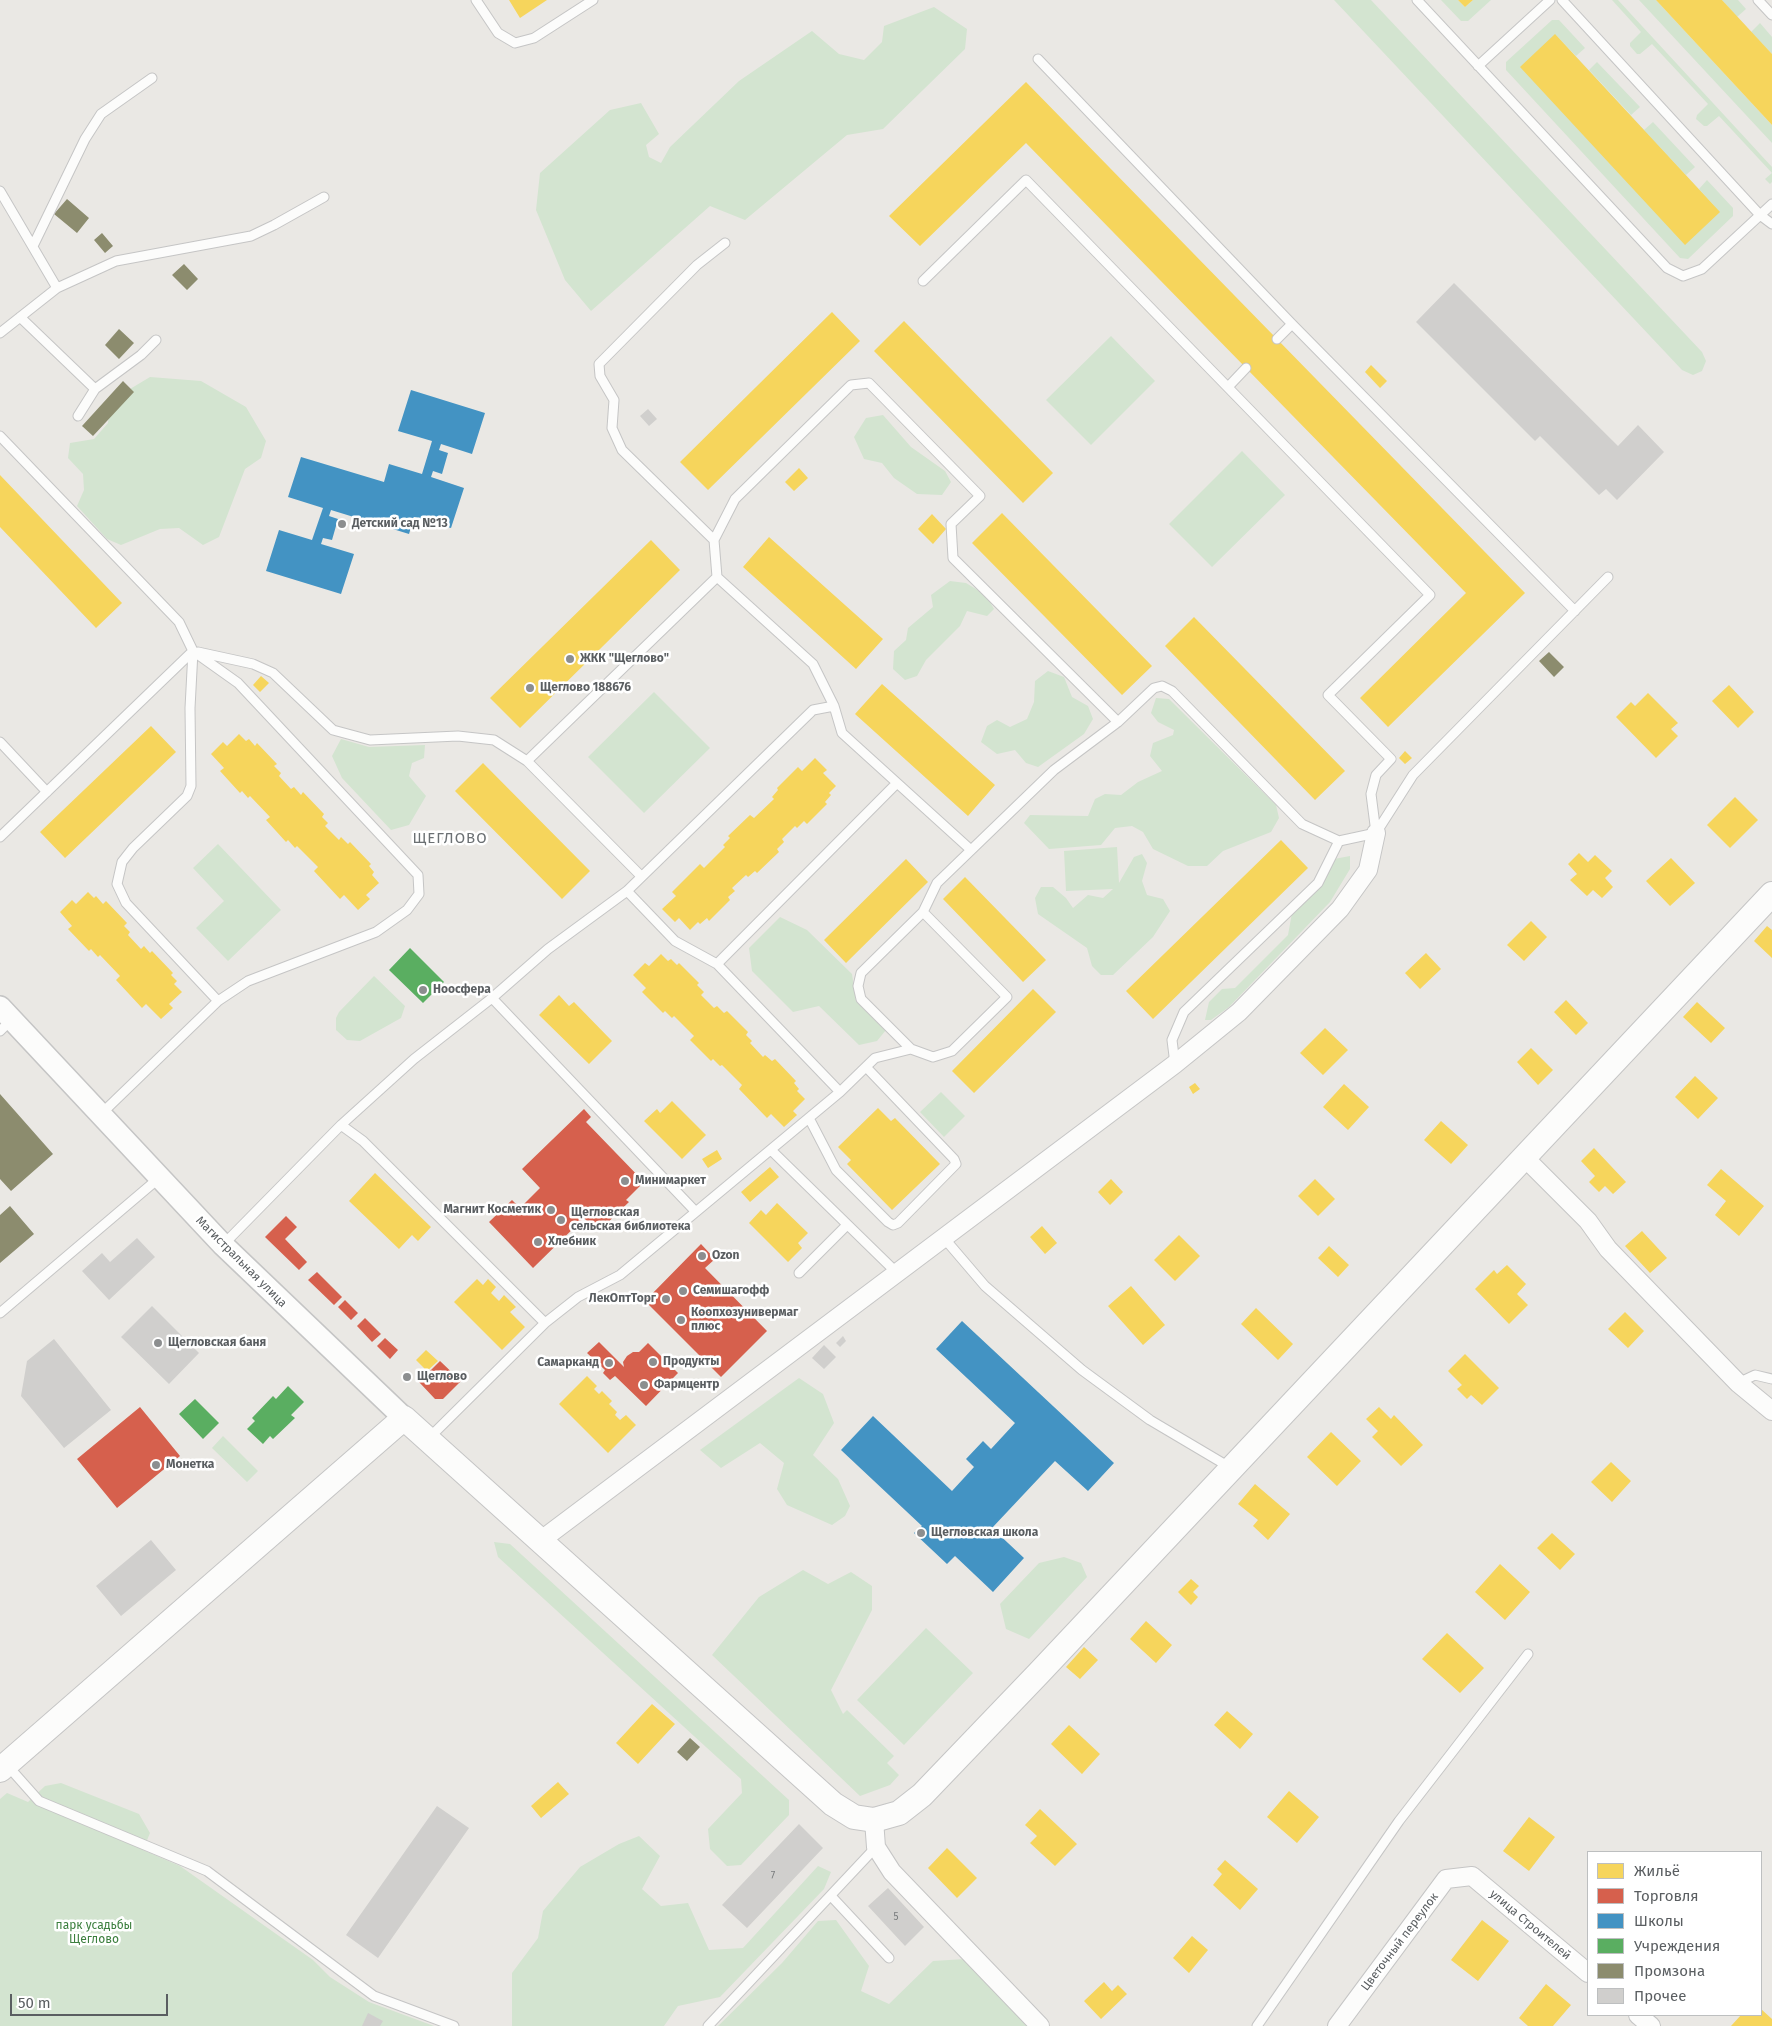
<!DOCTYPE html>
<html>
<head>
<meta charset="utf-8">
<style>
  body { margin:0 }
  #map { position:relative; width:1772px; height:2026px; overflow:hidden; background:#eae8e4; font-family:"Fira Sans",sans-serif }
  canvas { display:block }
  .legend { position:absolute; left:1587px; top:1851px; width:175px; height:165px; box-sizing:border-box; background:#fff; border:1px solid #bdbfc0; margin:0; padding:6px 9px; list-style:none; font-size:15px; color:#5a5e61 }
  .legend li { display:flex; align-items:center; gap:10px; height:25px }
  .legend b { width:25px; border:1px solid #bdbfc0 }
  .scale { position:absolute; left:10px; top:1994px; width:158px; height:22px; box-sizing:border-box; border:2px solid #5a5e61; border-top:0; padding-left:6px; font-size:15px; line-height:18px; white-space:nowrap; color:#5a5e61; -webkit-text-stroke:4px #fff; paint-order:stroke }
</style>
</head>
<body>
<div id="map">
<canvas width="1772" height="2026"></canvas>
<ul class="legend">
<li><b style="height:14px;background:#f6d55c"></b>Жильё</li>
<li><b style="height:14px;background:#d6604d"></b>Торговля</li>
<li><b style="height:14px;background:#4393c3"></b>Школы</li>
<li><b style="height:14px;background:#5aae61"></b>Учреждения</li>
<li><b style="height:14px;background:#8c8c6e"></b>Промзона</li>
<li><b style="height:14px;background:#d0cfcd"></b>Прочее</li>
</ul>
<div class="scale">50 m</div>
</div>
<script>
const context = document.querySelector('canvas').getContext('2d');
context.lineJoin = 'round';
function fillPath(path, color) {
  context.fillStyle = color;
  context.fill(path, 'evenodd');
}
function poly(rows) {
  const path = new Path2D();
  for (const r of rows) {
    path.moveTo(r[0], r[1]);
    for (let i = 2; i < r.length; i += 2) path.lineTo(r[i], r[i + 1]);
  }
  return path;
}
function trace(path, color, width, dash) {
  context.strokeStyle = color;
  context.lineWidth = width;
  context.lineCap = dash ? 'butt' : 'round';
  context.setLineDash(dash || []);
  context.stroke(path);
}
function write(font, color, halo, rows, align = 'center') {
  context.font = font + ' "Fira Sans",sans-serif';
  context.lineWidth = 5;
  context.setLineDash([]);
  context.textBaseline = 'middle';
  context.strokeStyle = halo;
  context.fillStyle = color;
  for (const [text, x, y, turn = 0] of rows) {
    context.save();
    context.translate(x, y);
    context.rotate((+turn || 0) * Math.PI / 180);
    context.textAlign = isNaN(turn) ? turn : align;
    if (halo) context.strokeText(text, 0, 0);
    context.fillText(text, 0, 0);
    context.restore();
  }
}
fillPath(poly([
  [1334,0,1371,0,1702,352,1706,361,1702,371,1693,375,1682,370],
  [1441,0,1458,0,1465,7,1473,0,1491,0,1468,21,1461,21],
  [1612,0,1618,0,1772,167,1772,182,1770,184,1765,179,1772,173,1719,116,1707,126,1704,126,1696,119,1697,115,1708,104,1652,44,1640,54,1637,54,1630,46,1630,43,1641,32],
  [1639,0,1656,0,1772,125,1772,143],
  [1722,0,1738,0,1746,9,1737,17],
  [934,7,967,29,965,49,883,129,847,135,745,220,710,206,591,311,565,280,536,210,540,173,610,110,641,103,659,134,646,145,649,157,661,163,670,147,739,81,812,31,839,54,864,60,882,42,884,26],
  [1552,20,1559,20,1585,48,1576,56,1555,34,1720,212,1699,189,1707,180,1733,208,1733,216,1688,259,1680,258,1506,70,1506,62],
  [1760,23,1772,37,1772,54,1751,32],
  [1597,62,1640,107,1631,115,1589,70],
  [1653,122,1695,167,1686,175,1644,130],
  [1111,336,1155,381,1091,445,1046,400],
  [150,377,201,381,246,407,266,441,261,458,245,469,219,537,203,545,179,528,160,529,121,545,107,539,77,506,84,490,83,474,68,458,70,443,94,439,108,423,110,401],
  [883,415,911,447,945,471,951,482,942,495,917,494,894,478,882,463,864,459,854,437,866,418],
  [1242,451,1285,495,1212,567,1169,524],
  [950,581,966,583,986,595,994,609,987,616,967,611,960,626,926,660,917,676,905,680,893,669,894,651,906,640,908,628,933,607,931,595],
  [1048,671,1064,677,1072,697,1088,706,1093,719,1084,734,1038,767,1026,763,1015,750,997,754,981,742,987,726,997,720,1010,727,1027,719,1034,702,1035,681],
  [654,692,710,748,644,813,588,757],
  [1156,698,1169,699,1276,805,1279,818,1271,832,1223,851,1207,866,1188,866,1153,849,1143,832,1132,826,1115,828,1101,845,1049,849,1024,823,1030,815,1088,816,1095,799,1105,794,1121,795,1138,782,1162,771,1150,756,1153,743,1173,735,1174,730,1158,722,1151,713],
  [341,739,369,747,425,745,424,758,412,763,409,776,426,796,409,825,391,830,342,778,332,756],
  [218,844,281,910,228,961,196,928,224,901,193,868],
  [1117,847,1119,883,1134,857,1142,854,1147,863,1142,881,1147,895,1163,899,1170,911,1153,937,1113,975,1101,975,1092,966,1087,948,1038,914,1035,898,1041,887,1053,887,1066,898,1073,908,1088,895,1103,898,1113,889,1066,891,1064,851],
  [1350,856,1350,869,1330,902,1229,1007,1211,1020,1205,1020,1209,1002,1222,989,1235,988,1288,935,1292,913,1334,859],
  [780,917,807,930,852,974,856,1001,886,1030,877,1041,859,1045,819,1006,793,1012,752,971,749,948],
  [374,976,405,1006,401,1018,360,1041,347,1040,336,1030,336,1018,339,1012],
  [941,1092,965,1116,944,1137,920,1112],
  [799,1378,823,1394,834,1423,813,1455,838,1479,850,1506,845,1516,832,1525,787,1505,777,1489,784,1463,760,1443,721,1468,700,1450],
  [223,1436,258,1471,247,1482,212,1448],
  [494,1542,510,1544,789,1800,789,1815,741,1865,727,1866,710,1849,708,1829,742,1793,741,1779,498,1557],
  [1064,1557,1081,1563,1087,1577,1029,1639,1006,1629,1000,1604,1039,1563],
  [803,1570,828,1584,851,1572,872,1586,872,1610,831,1690,843,1714,847,1710,894,1756,887,1763,899,1775,890,1785,860,1796,712,1655,759,1597],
  [926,1628,973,1673,904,1745,857,1700],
  [61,1783,139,1814,150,1833,143,1850,180,1866,313,1960,330,1977,369,2002,434,2026,0,2026,0,1799,7,1793,28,1802,45,1786],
  [639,1836,660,1856,642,1889,661,1906,688,1903,709,1950,743,1948,818,1866,831,1872,824,1889,720,1997,678,2006,664,2026,512,2026,512,1973,538,1938,543,1911,580,1867,619,1844],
  [836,1920,869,1966,861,1991,889,2004,933,1961,965,1959,1028,2026,718,2026,782,1963,818,1921]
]), '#d3e4d0');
fillPath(poly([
  [509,0,547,0,520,18],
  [1458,0,1473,0,1465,7],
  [1656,0,1722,0,1772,54,1772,125],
  [1555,34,1720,212,1685,245,1520,67],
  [1026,82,1525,593,1388,727,1360,698,1466,593,1026,143,920,246,889,216],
  [832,312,860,341,708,490,680,462],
  [904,321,1053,473,1023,503,874,351],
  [1371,365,1387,381,1380,388,1365,372],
  [799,468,808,478,794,491,785,482],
  [0,475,122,603,96,628,0,527],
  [1002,513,1152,666,1122,695,972,543],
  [932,514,946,529,933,544,918,529],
  [769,537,883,639,856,669,743,567],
  [651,540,680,570,520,728,490,698],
  [1194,617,1345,771,1315,800,1165,646],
  [261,676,269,683,260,692,253,685],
  [882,684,995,785,968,816,855,714],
  [1729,685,1754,712,1738,728,1712,701],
  [1648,693,1678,723,1671,729,1678,736,1656,758,1616,717,1631,702,1635,706],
  [151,726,176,752,65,858,40,832],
  [239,734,246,741,249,739,255,746,257,743,277,764,274,766,281,773,279,776,291,789,294,787,301,795,303,792,324,814,322,817,328,823,325,826,339,840,341,837,348,844,350,842,371,864,369,866,374,872,372,875,379,883,366,895,370,899,358,910,344,895,340,899,314,871,318,867,297,846,295,848,288,840,286,842,266,820,270,817,250,796,248,798,242,791,240,793,220,771,224,768,211,754,223,742,227,746],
  [1405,751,1412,758,1405,764,1399,758],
  [815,758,827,770,823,773,836,786,829,793,831,795,825,802,827,804,807,824,804,821,797,828,795,826,782,839,784,842,777,849,779,852,757,873,755,871,748,877,746,875,732,888,735,891,728,897,730,900,709,921,707,918,700,924,698,922,690,930,679,918,675,922,662,909,676,896,672,892,700,864,704,868,725,847,723,845,730,838,728,836,750,815,754,818,774,799,772,797,778,790,777,788,798,767,802,771],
  [483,763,590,871,562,899,455,791],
  [1735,797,1758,820,1730,848,1707,825],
  [1281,840,1308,868,1153,1019,1126,991],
  [1579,853,1588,862,1595,855,1612,871,1605,878,1613,887,1602,898,1593,890,1587,896,1570,880,1577,874,1568,864],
  [1671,858,1695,883,1670,906,1646,881],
  [906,859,928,882,846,963,824,940],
  [965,877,1046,960,1023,982,943,899],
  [88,892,94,898,96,896,103,904,106,901,127,923,124,926,130,932,128,935,141,949,144,946,150,953,152,951,173,973,171,975,177,981,174,984,182,992,169,1004,173,1008,161,1019,146,1004,142,1008,116,980,120,976,100,955,98,957,91,949,89,951,68,929,72,926,60,912,72,900,76,904],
  [1531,921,1547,937,1524,961,1507,945],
  [1767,926,1772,930,1772,958,1754,941],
  [1426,953,1441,969,1420,989,1405,973],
  [661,954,668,961,671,959,677,965,679,963,699,983,697,985,704,992,701,995,714,1008,717,1006,724,1013,727,1011,748,1032,746,1035,752,1041,750,1043,763,1057,765,1055,772,1061,775,1059,796,1081,794,1083,799,1089,797,1091,805,1099,793,1111,797,1115,784,1127,771,1114,767,1118,739,1089,742,1085,722,1065,720,1066,713,1059,711,1061,690,1040,694,1036,674,1016,672,1018,665,1011,663,1013,642,992,646,988,633,975,645,963,649,966],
  [1033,989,1056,1012,974,1093,952,1071],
  [559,995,569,1006,574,1002,612,1041,589,1064,539,1015],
  [1566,1000,1588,1023,1576,1035,1554,1012],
  [1697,1002,1725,1028,1711,1043,1683,1017],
  [1325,1028,1348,1050,1323,1075,1300,1053],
  [1531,1048,1553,1070,1538,1085,1517,1062],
  [1695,1076,1718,1098,1698,1119,1675,1097],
  [1195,1083,1200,1089,1193,1094,1189,1087],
  [1344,1084,1369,1107,1348,1130,1323,1107],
  [672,1101,706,1135,682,1159,644,1121,657,1109,660,1113],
  [878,1108,891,1121,895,1118,940,1164,892,1210,847,1164,851,1160,838,1147],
  [1441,1121,1468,1145,1451,1164,1424,1140],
  [1594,1148,1626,1182,1613,1194,1605,1186,1599,1192,1589,1182,1595,1176,1581,1161],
  [717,1150,722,1159,708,1168,702,1159],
  [770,1167,779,1177,750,1202,741,1192],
  [1721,1169,1764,1206,1739,1236,1715,1215,1726,1201,1707,1185],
  [375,1173,431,1227,418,1241,412,1235,399,1249,349,1201],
  [1111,1179,1123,1192,1110,1205,1098,1192],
  [1315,1179,1335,1199,1318,1216,1298,1196],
  [777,1203,808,1233,798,1243,802,1248,788,1262,749,1223,761,1210,766,1215],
  [1042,1226,1057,1243,1045,1254,1030,1237],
  [1642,1231,1667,1258,1650,1273,1625,1246],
  [1179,1235,1200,1256,1175,1281,1154,1260],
  [1329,1246,1349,1265,1338,1277,1318,1258],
  [1507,1265,1526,1284,1517,1294,1528,1305,1509,1324,1475,1289,1494,1270,1497,1274],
  [477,1279,483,1285,488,1279,496,1287,491,1293,499,1301,504,1295,516,1307,510,1312,525,1327,502,1350,454,1302],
  [1131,1286,1165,1325,1143,1345,1108,1306],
  [1256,1308,1293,1344,1278,1360,1241,1324],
  [1625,1312,1644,1331,1628,1348,1608,1329],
  [426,1350,438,1361,427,1371,416,1360],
  [1465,1354,1499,1388,1482,1405,1471,1395,1467,1399,1457,1389,1462,1385,1448,1371],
  [587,1376,597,1386,594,1389,599,1394,602,1391,612,1401,609,1404,617,1412,615,1415,620,1420,626,1415,636,1425,608,1453,559,1404],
  [1379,1407,1391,1419,1394,1415,1423,1445,1401,1466,1372,1437,1378,1431,1366,1419],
  [1331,1432,1361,1461,1337,1486,1307,1457],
  [1611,1462,1631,1481,1612,1502,1591,1482],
  [1255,1484,1290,1514,1268,1540,1253,1526,1258,1520,1238,1504],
  [1552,1533,1575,1554,1560,1570,1537,1548],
  [1500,1564,1530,1592,1505,1620,1475,1592],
  [1191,1579,1199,1586,1193,1592,1198,1597,1191,1605,1178,1592],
  [1146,1621,1172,1645,1156,1663,1130,1639],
  [1447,1633,1484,1668,1460,1693,1422,1659],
  [1084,1647,1098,1660,1080,1679,1066,1667],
  [652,1704,675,1724,638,1764,616,1743],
  [1227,1711,1253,1734,1240,1749,1214,1725],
  [1069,1725,1100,1754,1082,1774,1051,1744],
  [558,1782,569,1794,541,1818,531,1806],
  [1289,1791,1319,1817,1297,1843,1267,1817],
  [1040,1809,1077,1844,1055,1866,1030,1843,1037,1836,1025,1825],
  [1529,1817,1555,1837,1529,1871,1503,1851],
  [947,1848,977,1878,957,1898,928,1868],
  [1225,1860,1258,1889,1240,1910,1213,1885,1222,1874,1217,1869],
  [1482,1920,1509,1941,1478,1981,1451,1960],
  [1192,1936,1208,1950,1189,1973,1173,1958],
  [1104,1982,1112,1991,1118,1985,1127,1994,1101,2019,1084,2001],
  [1546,1984,1571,2005,1553,2026,1528,2026,1519,2018],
  [1761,2009,1772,2019,1772,2026,1731,2026,1741,2015,1761,2015]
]), '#f6d55c');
fillPath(poly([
  [584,1109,591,1117,586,1122,644,1182,626,1200,629,1202,598,1232,584,1218,533,1268,489,1222,512,1200,520,1208,540,1188,522,1169],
  [286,1216,297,1227,285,1239,307,1262,299,1270,265,1237],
  [701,1244,715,1259,705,1268,767,1331,721,1377,645,1301],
  [317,1272,342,1297,334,1305,308,1280],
  [345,1300,358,1313,351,1320,338,1307],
  [365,1318,381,1334,372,1342,357,1326],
  [385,1338,398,1350,390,1359,377,1346],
  [599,1342,624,1367,623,1362,627,1356,633,1352,639,1352,648,1343,678,1373,646,1406,615,1376,610,1380,603,1373,605,1370,587,1353],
  [440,1361,461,1381,443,1399,435,1399,419,1382],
  [140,1407,180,1456,117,1508,77,1459]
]), '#d6604d');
fillPath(poly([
  [411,390,485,413,472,454,441,444,439,450,448,453,442,474,433,471,431,477,464,488,451,528,414,517,409,534,331,510,329,516,338,519,332,540,323,538,321,544,354,554,341,594,266,571,279,530,312,540,323,508,288,497,301,457,384,482,389,464,422,474,432,441,398,431],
  [962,1321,1114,1463,1088,1491,1055,1461,992,1528,1024,1558,993,1592,955,1556,947,1564,914,1533,922,1526,841,1450,873,1416,952,1491,974,1467,966,1459,983,1441,991,1449,1015,1423,936,1349]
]), '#4393c3');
fillPath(poly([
  [410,948,444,982,423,1003,389,970],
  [288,1386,304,1402,291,1415,295,1418,273,1439,270,1436,263,1444,247,1429,255,1421,252,1418,273,1396,276,1399],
  [195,1399,219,1423,203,1439,179,1414]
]), '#5aae61');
fillPath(poly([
  [67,199,89,218,77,233,54,214],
  [102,233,113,246,105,253,94,240],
  [184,264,198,279,187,290,172,275],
  [119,329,134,343,119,359,105,345],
  [123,381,134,392,93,436,82,426],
  [1549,652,1564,667,1554,677,1539,661],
  [0,1094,53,1154,11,1191,0,1179],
  [10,1206,34,1234,0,1263,0,1215],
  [690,1738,700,1747,687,1761,677,1752]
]), '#8c8c6e');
fillPath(poly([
  [1454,283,1618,446,1638,425,1664,452,1617,500,1606,489,1599,495,1540,436,1535,441,1416,322],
  [648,409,657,419,649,426,640,416],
  [137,1238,155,1257,109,1300,82,1271,102,1253,110,1262],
  [152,1306,199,1353,169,1384,121,1337],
  [843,1336,846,1341,840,1347,836,1343],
  [54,1339,111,1410,64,1448,21,1396,27,1361],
  [824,1345,836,1357,824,1369,812,1358],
  [151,1540,176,1570,121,1616,96,1586],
  [437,1806,469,1828,378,1958,346,1935],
  [799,1824,823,1848,747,1928,722,1905],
  [888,1888,924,1927,905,1946,868,1906],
  [368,2013,383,2021,380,2026,362,2026]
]), '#d0cfcd');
const service = poly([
  [476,0,498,33,515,43,534,38,593,0],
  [1417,0,1667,268,1683,276,1702,269,1772,204],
  [1562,0,1760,215,1772,224],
  [1758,0,1772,15],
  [1038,59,1292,324,1575,611],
  [1478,66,1550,0],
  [0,191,57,288],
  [33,246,85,139,101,114,152,78],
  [923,281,1026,180,1430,595,1328,695,1391,759,1376,775,1371,794,1376,833],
  [20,317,95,389],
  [0,333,57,288,116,261,251,236,274,225,324,197],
  [1277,339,1292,324],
  [1228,387,1246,368],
  [78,416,95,389,141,355,156,340],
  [0,436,179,622,193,651,238,683,418,875,419,894,407,910,376,932,248,981,218,1001,100,1115],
  [714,540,622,450,612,428,614,400,600,376,599,364,697,265,725,243],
  [193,651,190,708,191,786,187,796,133,848,122,862,117,884,126,903,218,1001],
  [198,652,253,664,273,673,333,730,370,740,458,736,494,740,527,761,641,876],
  [0,742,47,792],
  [527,761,717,577],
  [0,837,193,651],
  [971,850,842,733,834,706,813,664,717,577,714,540,735,499,851,385,869,383,980,496,951,524,953,558,1118,722],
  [627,891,675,941,717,964,840,1092],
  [717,964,897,783],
  [492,998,695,1211],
  [0,1031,11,1020],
  [911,1049,861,999,858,986,861,973,923,912,937,883,1054,770,1118,722,1154,688,1162,686,1172,691,1302,824,1339,841,1376,833,1413,775,1608,577],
  [1175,1064,1172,1040,1184,1012,1318,883,1339,841],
  [809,1118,836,1170,888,1222,893,1225,898,1223,956,1164,954,1159,866,1067],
  [341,1125,363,1141,545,1323],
  [771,1150,897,1273],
  [944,1238,985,1286,1082,1370,1150,1420,1231,1468],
  [223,1245,341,1125,414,1059,492,998,548,949,627,891,813,710,834,706],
  [799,1273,847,1225],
  [0,1313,159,1178],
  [1738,1383,1755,1375,1772,1379],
  [428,1439,545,1323,578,1297,620,1275,840,1092,875,1058,911,1049,933,1057,952,1051,1007,997,923,912],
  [7,1765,39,1801,207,1871,374,1996,454,2026],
  [831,1896,889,1958],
  [708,2026,876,1847],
  [1257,2026,1399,1821,1528,1654]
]);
const minor = poly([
  [1523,1156,1588,1221,1608,1249,1738,1383,1772,1411],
  [540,1541,1175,1064,1239,1012,1340,909,1368,870,1376,833],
  [874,1820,876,1847,892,1872,1040,2026],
  [1638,2015,1651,2026],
  [1337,2026,1446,1879,1472,1876,1588,1973]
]);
const tertiary = poly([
  [0,1007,223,1245,404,1418]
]);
const secondary = poly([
  [0,1770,404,1418,833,1804,854,1817,874,1820,899,1813,922,1795,1038,1674,1772,894]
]);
trace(service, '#c5c5c5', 11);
trace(minor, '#c5c5c5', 20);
trace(tertiary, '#c5c5c5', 24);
trace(secondary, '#c5c5c5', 26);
trace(service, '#fcfcfb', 9);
trace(minor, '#fcfcfb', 18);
trace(tertiary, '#fcfcfb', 21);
trace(secondary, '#fcfcfb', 24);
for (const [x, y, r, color] of [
  [342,524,5,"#8c8e8f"],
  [570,659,5,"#8c8e8f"],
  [530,688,5,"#8c8e8f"],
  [423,990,5,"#8c8e8f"],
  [625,1181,5,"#8c8e8f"],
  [551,1210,5,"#8c8e8f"],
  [561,1220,5,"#8c8e8f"],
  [538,1242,5,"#8c8e8f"],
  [702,1256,5,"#8c8e8f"],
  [683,1291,5,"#8c8e8f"],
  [666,1299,5,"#8c8e8f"],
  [681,1320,5,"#8c8e8f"],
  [158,1343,5,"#8c8e8f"],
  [653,1362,5,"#8c8e8f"],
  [609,1363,5,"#8c8e8f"],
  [407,1377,5,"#8c8e8f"],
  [644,1385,5,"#8c8e8f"],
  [156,1465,5,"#8c8e8f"],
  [921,1533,5,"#8c8e8f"]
]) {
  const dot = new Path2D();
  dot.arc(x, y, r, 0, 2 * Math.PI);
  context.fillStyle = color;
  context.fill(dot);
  trace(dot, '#fff', 2);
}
write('10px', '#797c7d', null, [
  ["7",773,1876],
  ["5",896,1917]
]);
write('bold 12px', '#5a5e61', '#fff', [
  ["Детский сад №13",352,524],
  ["ЖКК \"Щеглово\"",580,659],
  ["Щеглово 188676",540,688],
  ["Ноосфера",433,990],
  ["Минимаркет",635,1181],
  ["Магнит Косметик",541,1210,"right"],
  ["Щегловская",571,1213],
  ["сельская библиотека",571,1227],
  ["Хлебник",548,1242],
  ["Ozon",712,1256],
  ["Семишагофф",693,1291],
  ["ЛекОптТорг",656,1299,"right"],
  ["Коопхозунивермаг",691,1313],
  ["плюс",691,1327],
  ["Щегловская баня",168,1343],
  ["Продукты",663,1362],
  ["Самарканд",599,1363,"right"],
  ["Щеглово",417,1377],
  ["Фармцентр",654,1385],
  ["Монетка",166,1465],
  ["Щегловская школа",931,1533]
], 'left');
write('12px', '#5a5e61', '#fff', [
  ["Магистральная улица",241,1262,45],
  ["улица Строителей",1530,1925,40],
  ["Цветочный переулок",1400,1942,-53]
]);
write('12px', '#3c7f3e', '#fff', [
  ["парк усадьбы",94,1926],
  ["Щеглово",94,1940]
]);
context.letterSpacing = '1px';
write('15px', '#6b7073', '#fff', [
  ["ЩЕГЛОВО",450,839]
]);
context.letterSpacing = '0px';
</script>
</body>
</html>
